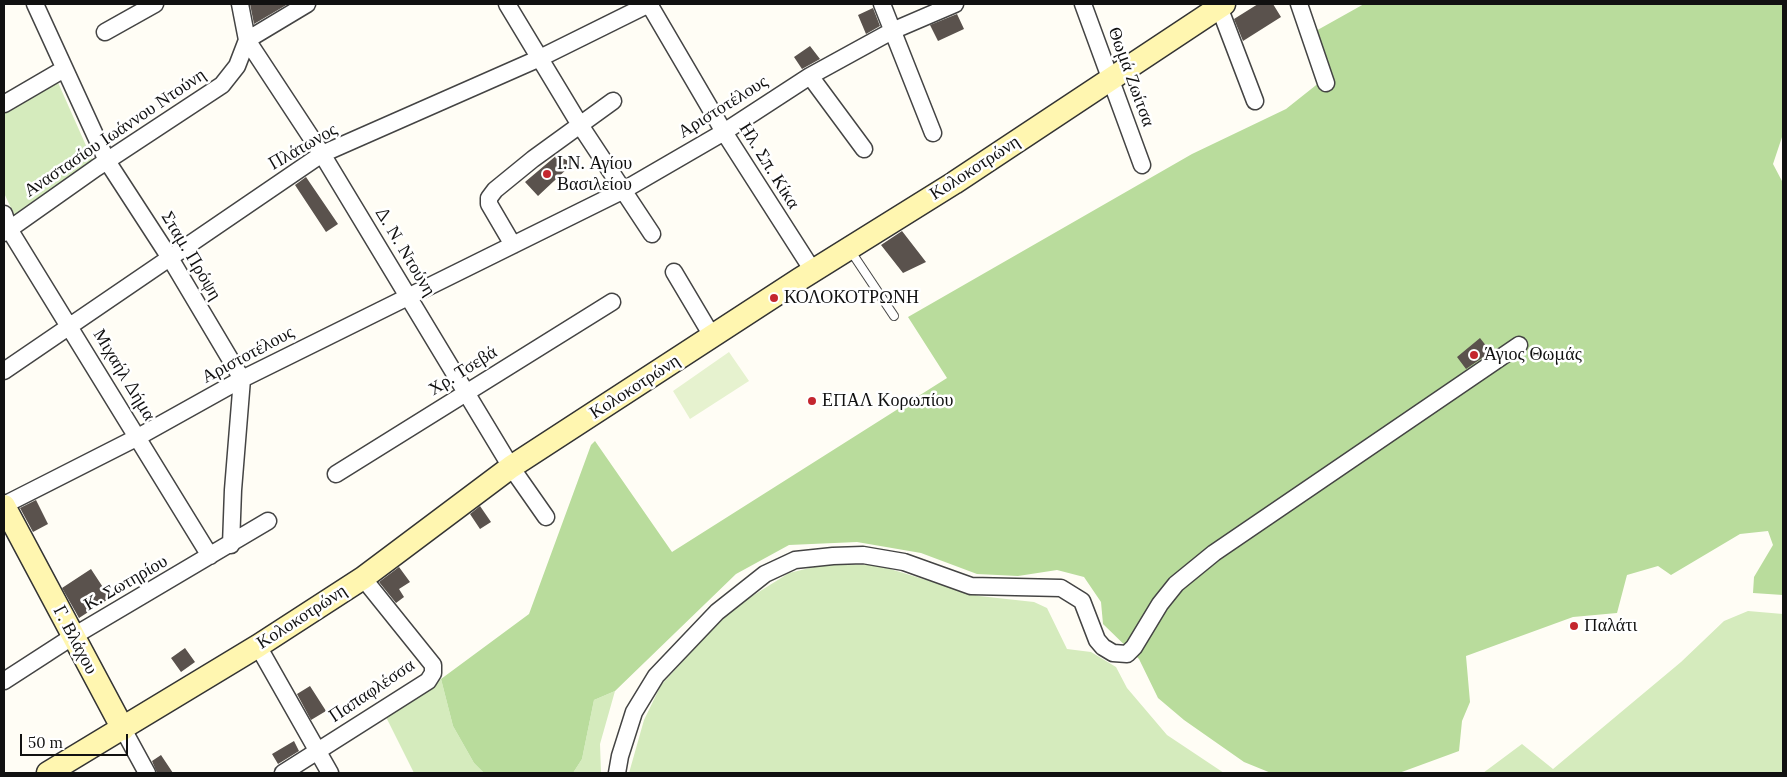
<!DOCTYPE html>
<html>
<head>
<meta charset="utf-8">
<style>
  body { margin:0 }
  #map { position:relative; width:1787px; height:777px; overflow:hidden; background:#fffdf5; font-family:Lora,serif }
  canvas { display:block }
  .frame { position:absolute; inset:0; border:5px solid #111; pointer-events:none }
  .scale { position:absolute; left:20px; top:734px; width:108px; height:22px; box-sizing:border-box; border:2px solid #111; border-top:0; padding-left:6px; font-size:15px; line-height:18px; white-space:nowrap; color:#111; -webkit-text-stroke:4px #fff; paint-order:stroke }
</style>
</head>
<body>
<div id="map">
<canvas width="1787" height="777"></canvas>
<div class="frame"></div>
<div class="scale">50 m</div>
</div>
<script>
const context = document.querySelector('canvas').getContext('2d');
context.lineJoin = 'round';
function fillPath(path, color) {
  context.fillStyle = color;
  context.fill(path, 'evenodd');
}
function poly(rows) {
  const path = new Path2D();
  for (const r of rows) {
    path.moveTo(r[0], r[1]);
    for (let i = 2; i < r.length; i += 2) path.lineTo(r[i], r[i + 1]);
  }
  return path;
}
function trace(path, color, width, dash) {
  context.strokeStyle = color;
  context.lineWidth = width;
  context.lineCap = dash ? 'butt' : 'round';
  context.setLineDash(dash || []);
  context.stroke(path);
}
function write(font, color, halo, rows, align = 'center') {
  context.font = font + ' Lora,serif';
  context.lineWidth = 5;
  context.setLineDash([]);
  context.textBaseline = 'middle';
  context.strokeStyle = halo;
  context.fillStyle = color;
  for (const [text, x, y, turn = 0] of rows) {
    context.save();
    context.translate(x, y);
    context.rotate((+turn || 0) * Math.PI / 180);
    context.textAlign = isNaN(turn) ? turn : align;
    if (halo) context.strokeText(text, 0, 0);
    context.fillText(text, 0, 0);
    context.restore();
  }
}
fillPath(poly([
  [56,78,96,168,18,223,4,193,4,111],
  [826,564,877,565,979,596,1034,602,1047,608,1067,649,1091,652,1116,667,1127,688,1167,735,1224,773,629,773,644,720,661,685,730,610,789,573],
  [1748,611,1783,614,1783,773,1483,773,1522,744,1553,769,1681,662,1724,621],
  [441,679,453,726,474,763,484,773,414,773,385,715],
  [615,691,600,744,601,773,573,773,582,759,594,700]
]), '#d5ebbd');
fillPath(poly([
  [1364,4,1783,4,1783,134,1773,164,1783,183,1783,595,1753,593,1754,577,1773,545,1768,531,1740,534,1671,575,1658,566,1627,575,1617,613,1573,617,1466,656,1470,702,1462,721,1459,751,1399,773,1271,773,1244,762,1184,720,1158,698,1139,659,1103,624,1101,602,1084,577,1057,570,1018,576,977,574,921,553,857,542,789,545,736,574,615,691,594,700,582,759,573,773,484,773,474,763,453,726,441,679,529,614,591,445,595,441,672,552,947,378,908,317,1192,154,1286,109,1320,82,1305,37]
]), '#b9dc9c');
fillPath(poly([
  [729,352,749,381,690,419,673,391]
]), '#e6f2cf');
fillPath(poly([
  [250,4,288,4,254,24],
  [1258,4,1273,4,1281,17,1243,41,1234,19],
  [873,8,880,26,866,34,858,15],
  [957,14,964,29,938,41,930,25],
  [810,46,820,59,802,69,794,57],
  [557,155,570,162,569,167,538,196,525,182],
  [306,177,338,224,326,232,295,185],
  [902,231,926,262,903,273,881,245],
  [1480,338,1491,352,1466,369,1457,357],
  [36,500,48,524,33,532,20,508],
  [480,506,491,522,480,529,470,514],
  [399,567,410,582,399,589,404,597,396,603,379,582],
  [91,569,110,598,79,618,62,588],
  [185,648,195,662,181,672,171,658],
  [310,686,326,711,311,720,297,694],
  [294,741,299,751,278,764,272,754],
  [161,755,173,773,157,773,152,761]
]), '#5a524d');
const lane = poly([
  [850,250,894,316]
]);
const street = poly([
  [35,4,107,161,170,258,242,379,233,490,231,545],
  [240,4,247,40,322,154,511,467,546,517],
  [507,4,580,125,652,234],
  [649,4,724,132,813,271],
  [882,4,933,133],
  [1083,4,1142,165],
  [1218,4,1255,101],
  [1299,4,1326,83],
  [105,32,155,4],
  [810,76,864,149],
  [4,104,64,69],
  [4,214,9,229,210,556],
  [4,233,96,168,222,85,237,66,247,40,307,4],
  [513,245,489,204,489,198,495,190,533,159,613,101],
  [674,272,712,336],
  [4,371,322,154,540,58,649,4],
  [336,474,612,302],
  [4,505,138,437,242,379,624,190,724,132,810,76,892,31,955,4],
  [258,646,330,773],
  [4,681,72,637,268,521],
  [123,729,147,773],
  [283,773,428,681,433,673,433,665,363,578],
  [617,773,620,756,634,712,656,676,717,612,765,574,795,560,833,556,863,555,904,562,971,586,1061,588,1082,601,1097,640,1103,647,1113,653,1127,654,1134,647,1160,604,1176,584,1214,553,1519,345]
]);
const secondary = poly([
  [4,506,123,729],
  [48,773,258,646,363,578,511,467,800,279,954,183,1224,4]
]);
trace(lane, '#444', 10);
trace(street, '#444', 19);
trace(secondary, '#333', 25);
trace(lane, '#fff', 8);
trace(street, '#fff', 16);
trace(secondary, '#fff6b0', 22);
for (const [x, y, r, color] of [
  [547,174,5,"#c4262e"],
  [774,298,5,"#c4262e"],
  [1474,355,5,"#c4262e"],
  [812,401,5,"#c4262e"],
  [1574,626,5,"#c4262e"]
]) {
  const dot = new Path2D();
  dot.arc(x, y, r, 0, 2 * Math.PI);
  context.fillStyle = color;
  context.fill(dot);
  trace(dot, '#fff', 2);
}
write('18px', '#111', '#fff', [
  ["Θωμά Ζωίτσα",1131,77,70],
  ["Αριστοτέλους",723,107,-32],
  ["Αναστασίου Ιωάννου Ντούνη",115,133,-34],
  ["Πλάτωνος",303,147,-30],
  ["Ηλ. Σπ. Κίκα",769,166,58],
  ["Κολοκοτρώνη",975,168,-33],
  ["Δ. Ν. Ντούνη",405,252,59],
  ["Σταμ. Πρόψη",191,256,59],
  ["Αριστοτέλους",248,355,-28],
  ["Χρ. Τσεβά",463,371,-32],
  ["Μιχαήλ Δήμα",124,375,59],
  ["Κολοκοτρώνη",635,387,-33],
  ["Κ. Σωτηρίου",126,583,-30],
  ["Κολοκοτρώνη",302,617,-33],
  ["Γ. Βλάχου",75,640,62],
  ["Παπαφλέσσα",372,691,-34]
]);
write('18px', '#111', '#fff', [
  ["Ι.Ν. Αγίου",557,164],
  ["Βασιλείου",557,185],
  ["ΚΟΛΟΚΟΤΡΩΝΗ",784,298],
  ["Άγιος Θωμάς",1484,355],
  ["ΕΠΑΛ Κορωπίου",822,401],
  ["Παλάτι",1584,626]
], 'left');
</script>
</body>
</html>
